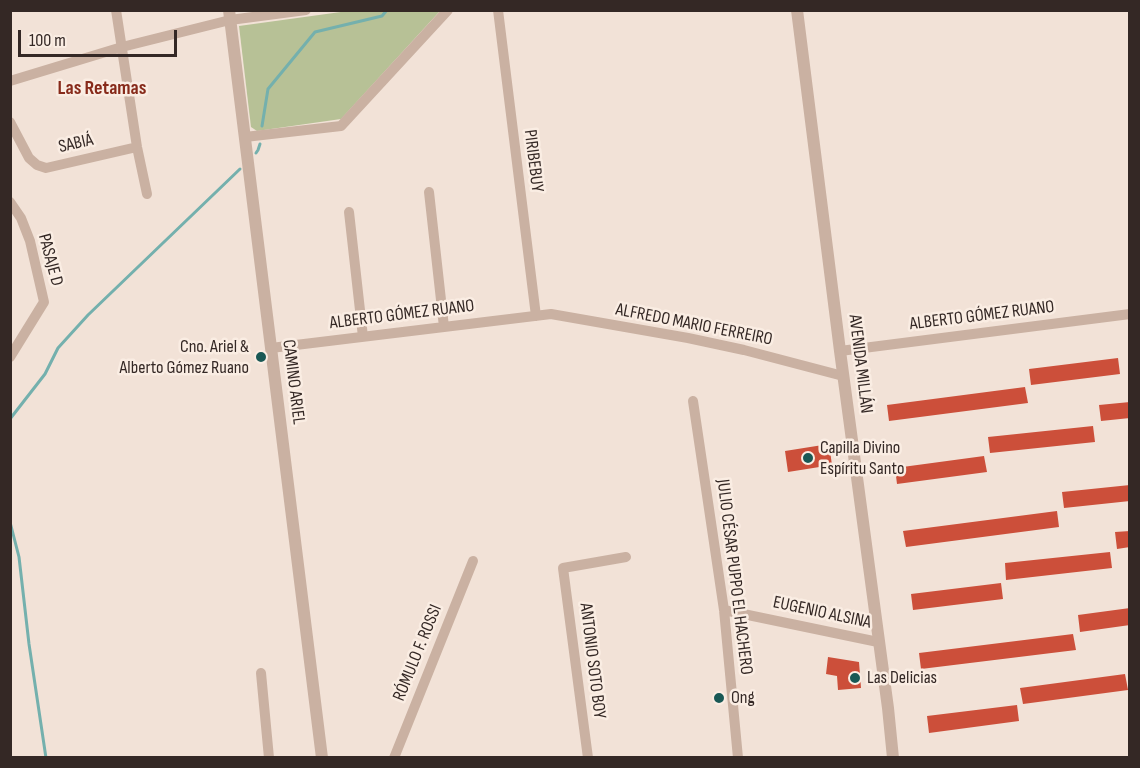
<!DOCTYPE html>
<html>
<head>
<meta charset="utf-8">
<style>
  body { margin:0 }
  #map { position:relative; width:1140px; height:768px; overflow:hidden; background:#f2e2d7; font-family:"Sofia Sans Condensed",sans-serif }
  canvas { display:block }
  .frame { position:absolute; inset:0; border:12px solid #342825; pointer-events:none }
  .scale { position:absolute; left:18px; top:30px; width:159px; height:27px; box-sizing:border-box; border:3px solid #342825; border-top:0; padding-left:8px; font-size:18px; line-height:21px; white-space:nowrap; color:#342825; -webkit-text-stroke:4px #faede3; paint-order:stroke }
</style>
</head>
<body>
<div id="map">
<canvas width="1140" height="768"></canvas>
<div class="frame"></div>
<div class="scale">100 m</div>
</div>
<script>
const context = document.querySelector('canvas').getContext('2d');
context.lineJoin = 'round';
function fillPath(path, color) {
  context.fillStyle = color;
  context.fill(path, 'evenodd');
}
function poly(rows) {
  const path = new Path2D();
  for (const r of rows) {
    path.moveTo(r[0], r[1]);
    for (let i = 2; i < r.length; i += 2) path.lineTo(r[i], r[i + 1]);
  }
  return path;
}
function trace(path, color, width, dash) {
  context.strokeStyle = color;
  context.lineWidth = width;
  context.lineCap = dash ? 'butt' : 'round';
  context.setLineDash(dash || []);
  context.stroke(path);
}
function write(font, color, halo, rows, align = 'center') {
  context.font = font + ' "Sofia Sans Condensed",sans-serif';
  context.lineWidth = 5;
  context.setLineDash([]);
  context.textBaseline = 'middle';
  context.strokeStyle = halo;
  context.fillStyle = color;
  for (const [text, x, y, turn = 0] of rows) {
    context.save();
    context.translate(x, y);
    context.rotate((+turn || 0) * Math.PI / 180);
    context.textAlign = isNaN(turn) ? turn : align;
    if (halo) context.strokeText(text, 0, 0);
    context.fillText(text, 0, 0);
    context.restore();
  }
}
fillPath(poly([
  [348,11,440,11,341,119,257,131,251,127,239,26]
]), '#b7c196');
trace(poly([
  [262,126,268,89,315,32,382,16,387,10],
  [256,153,258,150,260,144],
  [10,419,45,374,58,348,88,315,240,169],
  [10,522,19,557,29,644,46,758]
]), '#74b0ad', 3);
fillPath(poly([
  [1118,358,1120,374,1031,385,1029,369],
  [1025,387,1028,403,889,421,887,405],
  [1130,402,1130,418,1101,421,1099,405],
  [1093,426,1095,442,990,453,988,437],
  [829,444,832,465,788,472,785,451],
  [984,456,987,472,897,484,895,468],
  [1130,485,1130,501,1064,508,1062,492],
  [1057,511,1059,527,906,547,903,531],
  [1130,531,1130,547,1117,549,1115,532],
  [1110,552,1112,568,1006,580,1005,563],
  [1001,583,1003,599,913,610,911,594],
  [1130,608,1130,625,1080,632,1078,615],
  [1073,634,1076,650,921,669,919,653],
  [828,657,859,662,861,688,838,690,837,676,826,674],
  [1125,674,1128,690,1023,704,1020,688],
  [1017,705,1019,721,929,733,927,716]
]), '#cc4f3a');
trace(poly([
  [116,10,137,147,147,194],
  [498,10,536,316],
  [10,81,122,47,230,20,306,10],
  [10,122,29,158,37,165,46,168,137,147],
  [245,137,341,126,448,10],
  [429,192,444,327],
  [10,202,21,218,30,241,44,302,10,357],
  [349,212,363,337],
  [271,348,551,314,688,338,744,350,843,376],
  [840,351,1130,314],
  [693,401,724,610,738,758],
  [724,610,878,642],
  [261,673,269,758],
  [394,758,473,561],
  [588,758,563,568,626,557]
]), '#cab1a2', 10);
trace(poly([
  [229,10,322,758],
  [797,10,840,351,888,708,893,758]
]), '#cab1a2', 12);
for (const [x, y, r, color] of [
  [261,357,6,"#195855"],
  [808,458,6,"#195855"],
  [855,678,6,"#195855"],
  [719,698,6,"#195855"]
]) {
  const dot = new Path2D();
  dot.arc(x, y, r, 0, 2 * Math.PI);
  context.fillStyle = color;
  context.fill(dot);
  trace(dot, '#faede3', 2);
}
write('18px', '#342825', '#faede3', [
  ["SABIÁ",76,144,-13],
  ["PIRIBEBUY",533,161,83],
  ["PASAJE D",50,260,75],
  ["ALBERTO GÓMEZ RUANO",402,315,-7],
  ["ALBERTO GÓMEZ RUANO",982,316,-7],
  ["ALFREDO MARIO FERREIRO",694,325,11],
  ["AVENIDA MILLÁN",860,364,83],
  ["CAMINO ARIEL",293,382,83],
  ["JULIO CÉSAR PUPPO EL HACHERO",734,577,83],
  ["EUGENIO ALSINA",822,613,12],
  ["RÓMULO F. ROSSI",418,653,-68],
  ["ANTONIO SOTO BOY",592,661,83]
]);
write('18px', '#342825', '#faede3', [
  ["Cno. Ariel &",249,347,"right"],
  ["Alberto Gómez Ruano",249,368,"right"],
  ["Capilla Divino",820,448],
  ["Espíritu Santo",820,469],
  ["Las Delicias",867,678],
  ["Ong",731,698]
], 'left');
write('bold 20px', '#872a1a', '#faede3', [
  ["Las Retamas",102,89]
]);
</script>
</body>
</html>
